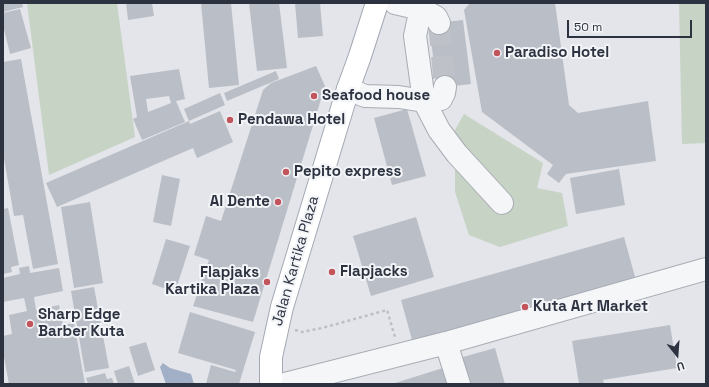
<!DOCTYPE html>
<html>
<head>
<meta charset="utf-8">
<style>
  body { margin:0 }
  #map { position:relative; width:709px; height:387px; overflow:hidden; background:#e3e5ea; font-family:"Space Grotesk",sans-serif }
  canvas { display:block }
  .frame { position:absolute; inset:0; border:4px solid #2c3240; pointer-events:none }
  .north { position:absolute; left:657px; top:335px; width:40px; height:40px; -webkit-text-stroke:3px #f2f4f7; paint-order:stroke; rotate:163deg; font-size:11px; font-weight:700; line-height:16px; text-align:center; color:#2c3240 }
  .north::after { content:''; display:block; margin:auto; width:14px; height:18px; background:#2c3240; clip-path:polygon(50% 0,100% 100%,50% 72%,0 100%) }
  .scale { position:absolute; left:567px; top:20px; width:125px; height:18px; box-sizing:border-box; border:2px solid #2c3240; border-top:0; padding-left:5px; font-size:12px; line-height:14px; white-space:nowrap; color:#2c3240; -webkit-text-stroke:3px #f2f4f7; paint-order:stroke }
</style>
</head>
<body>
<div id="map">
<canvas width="709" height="387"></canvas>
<div class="frame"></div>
<div class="north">U</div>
<div class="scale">50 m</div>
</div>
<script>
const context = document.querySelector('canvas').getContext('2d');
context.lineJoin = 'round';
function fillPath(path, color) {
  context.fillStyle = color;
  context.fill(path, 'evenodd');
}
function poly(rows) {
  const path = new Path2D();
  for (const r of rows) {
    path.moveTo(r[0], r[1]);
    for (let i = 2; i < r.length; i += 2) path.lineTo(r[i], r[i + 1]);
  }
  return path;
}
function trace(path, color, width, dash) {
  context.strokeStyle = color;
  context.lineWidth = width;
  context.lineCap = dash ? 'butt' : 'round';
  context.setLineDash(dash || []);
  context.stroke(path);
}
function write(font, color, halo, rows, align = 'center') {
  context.font = font + ' "Space Grotesk",sans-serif';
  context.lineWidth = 4;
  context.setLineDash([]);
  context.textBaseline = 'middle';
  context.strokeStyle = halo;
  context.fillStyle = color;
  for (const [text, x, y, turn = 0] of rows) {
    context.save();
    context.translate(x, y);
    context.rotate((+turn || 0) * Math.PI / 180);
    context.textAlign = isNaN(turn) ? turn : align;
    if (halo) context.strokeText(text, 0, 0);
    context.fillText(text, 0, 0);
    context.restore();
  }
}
fillPath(poly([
  [27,3,117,3,135,137,49,175],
  [679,3,706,3,706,143,682,144],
  [464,114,543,163,537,188,562,193,568,226,500,247,469,235,455,192,455,130]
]), '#c7d3c5');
fillPath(poly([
  [163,363,170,368,191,374,194,384,166,384,160,367]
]), '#a1b0c6');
fillPath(poly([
  [3,3,22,3,23,7,3,12],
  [126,3,152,3,154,16,128,20],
  [201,3,231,3,239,85,209,88],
  [249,3,279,3,287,68,257,71],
  [295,3,320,3,323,36,298,38],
  [470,3,555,3,569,105,578,113,648,101,656,161,566,174,559,183,547,174,553,165,482,112,464,10],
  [20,9,31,48,10,54,3,25,3,13],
  [463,20,471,84,437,88,429,24],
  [21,59,58,264,33,269,23,215,14,216,3,153,3,62],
  [316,66,325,86,253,322,193,306,209,260,194,255,206,216,221,221,263,90,271,83],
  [179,69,185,99,176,101,185,122,142,140,133,119,137,117,130,76],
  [169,96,171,103,148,112,146,99],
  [276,71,279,79,227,101,224,93],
  [220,93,225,105,189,121,184,109],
  [407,109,426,176,392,185,374,118],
  [220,111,233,142,197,158,193,148,57,207,46,183,189,121,190,124],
  [619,169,625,205,576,214,570,178],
  [162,175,180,179,171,226,153,222],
  [90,202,103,283,74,288,61,207],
  [8,208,19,265,11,267,12,272,3,274,3,209],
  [416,217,434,277,371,296,353,236],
  [624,237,637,284,414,347,401,300],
  [166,239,190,246,175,292,152,284],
  [29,266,30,273,59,268,63,291,34,297,36,310,59,305,63,325,74,323,85,384,9,384,3,352,3,336,12,334,9,315,27,311,24,298,3,302,3,278,20,274,19,268],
  [94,287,109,368,85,372,71,291],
  [190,312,255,332,239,384,206,384,211,365,235,372,236,370,178,353],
  [670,325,677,368,603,380,604,384,579,384,572,341],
  [146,342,155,370,138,376,129,347],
  [495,348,505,384,463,384,456,359],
  [129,366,135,384,118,384,114,371],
  [446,367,451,384,392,384],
  [105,373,107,379,112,378,114,384,88,384,86,378]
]), '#babec6');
trace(poly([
  [439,23,445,87]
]), '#bec1c8', 22, [22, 11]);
const minor = poly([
  [395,3,421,9,436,17,439,23],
  [422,3,415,36,424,101,439,130,457,154,502,203],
  [348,89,365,96,399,97,424,101,441,99,444,93,445,87],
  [446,343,459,384],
  [285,384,446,343,706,269]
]);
const major = poly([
  [271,384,271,357,282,307,348,89,360,56,377,3]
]);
trace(minor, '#a8acb4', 24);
trace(major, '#a3a9b4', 24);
trace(poly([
  [295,330,302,332,322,328,387,310,395,337]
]), '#bdbfc4', 2.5, [3, 3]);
trace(minor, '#f5f6f8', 22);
trace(major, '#fff', 22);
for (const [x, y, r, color] of [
  [497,53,4,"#c2545c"],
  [314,96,4,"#c2545c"],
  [230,120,4,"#c2545c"],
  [286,172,4,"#c2545c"],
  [278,202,4,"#c2545c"],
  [332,272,4,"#c2545c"],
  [267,282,4,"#c2545c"],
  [525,307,4,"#c2545c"],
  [30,324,4,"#c2545c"]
]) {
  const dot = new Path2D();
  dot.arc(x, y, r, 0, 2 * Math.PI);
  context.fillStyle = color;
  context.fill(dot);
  trace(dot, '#f2f4f7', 1.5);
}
write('bold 15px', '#2c3240', '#f2f4f7', [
  ["Paradiso Hotel",505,53],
  ["Seafood house",322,96],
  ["Pendawa Hotel",238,120],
  ["Pepito express",294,172],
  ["Al Dente",270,202,"right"],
  ["Flapjacks",340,272],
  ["Flapjaks",259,273,"right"],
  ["Kartika Plaza",259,290,"right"],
  ["Kuta Art Market",533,307],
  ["Sharp Edge",38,315],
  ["Barber Kuta",38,332]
], 'left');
write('15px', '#2c3240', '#f2f4f7', [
  ["Jalan Kartika Plaza",296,261,-74]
]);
</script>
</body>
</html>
